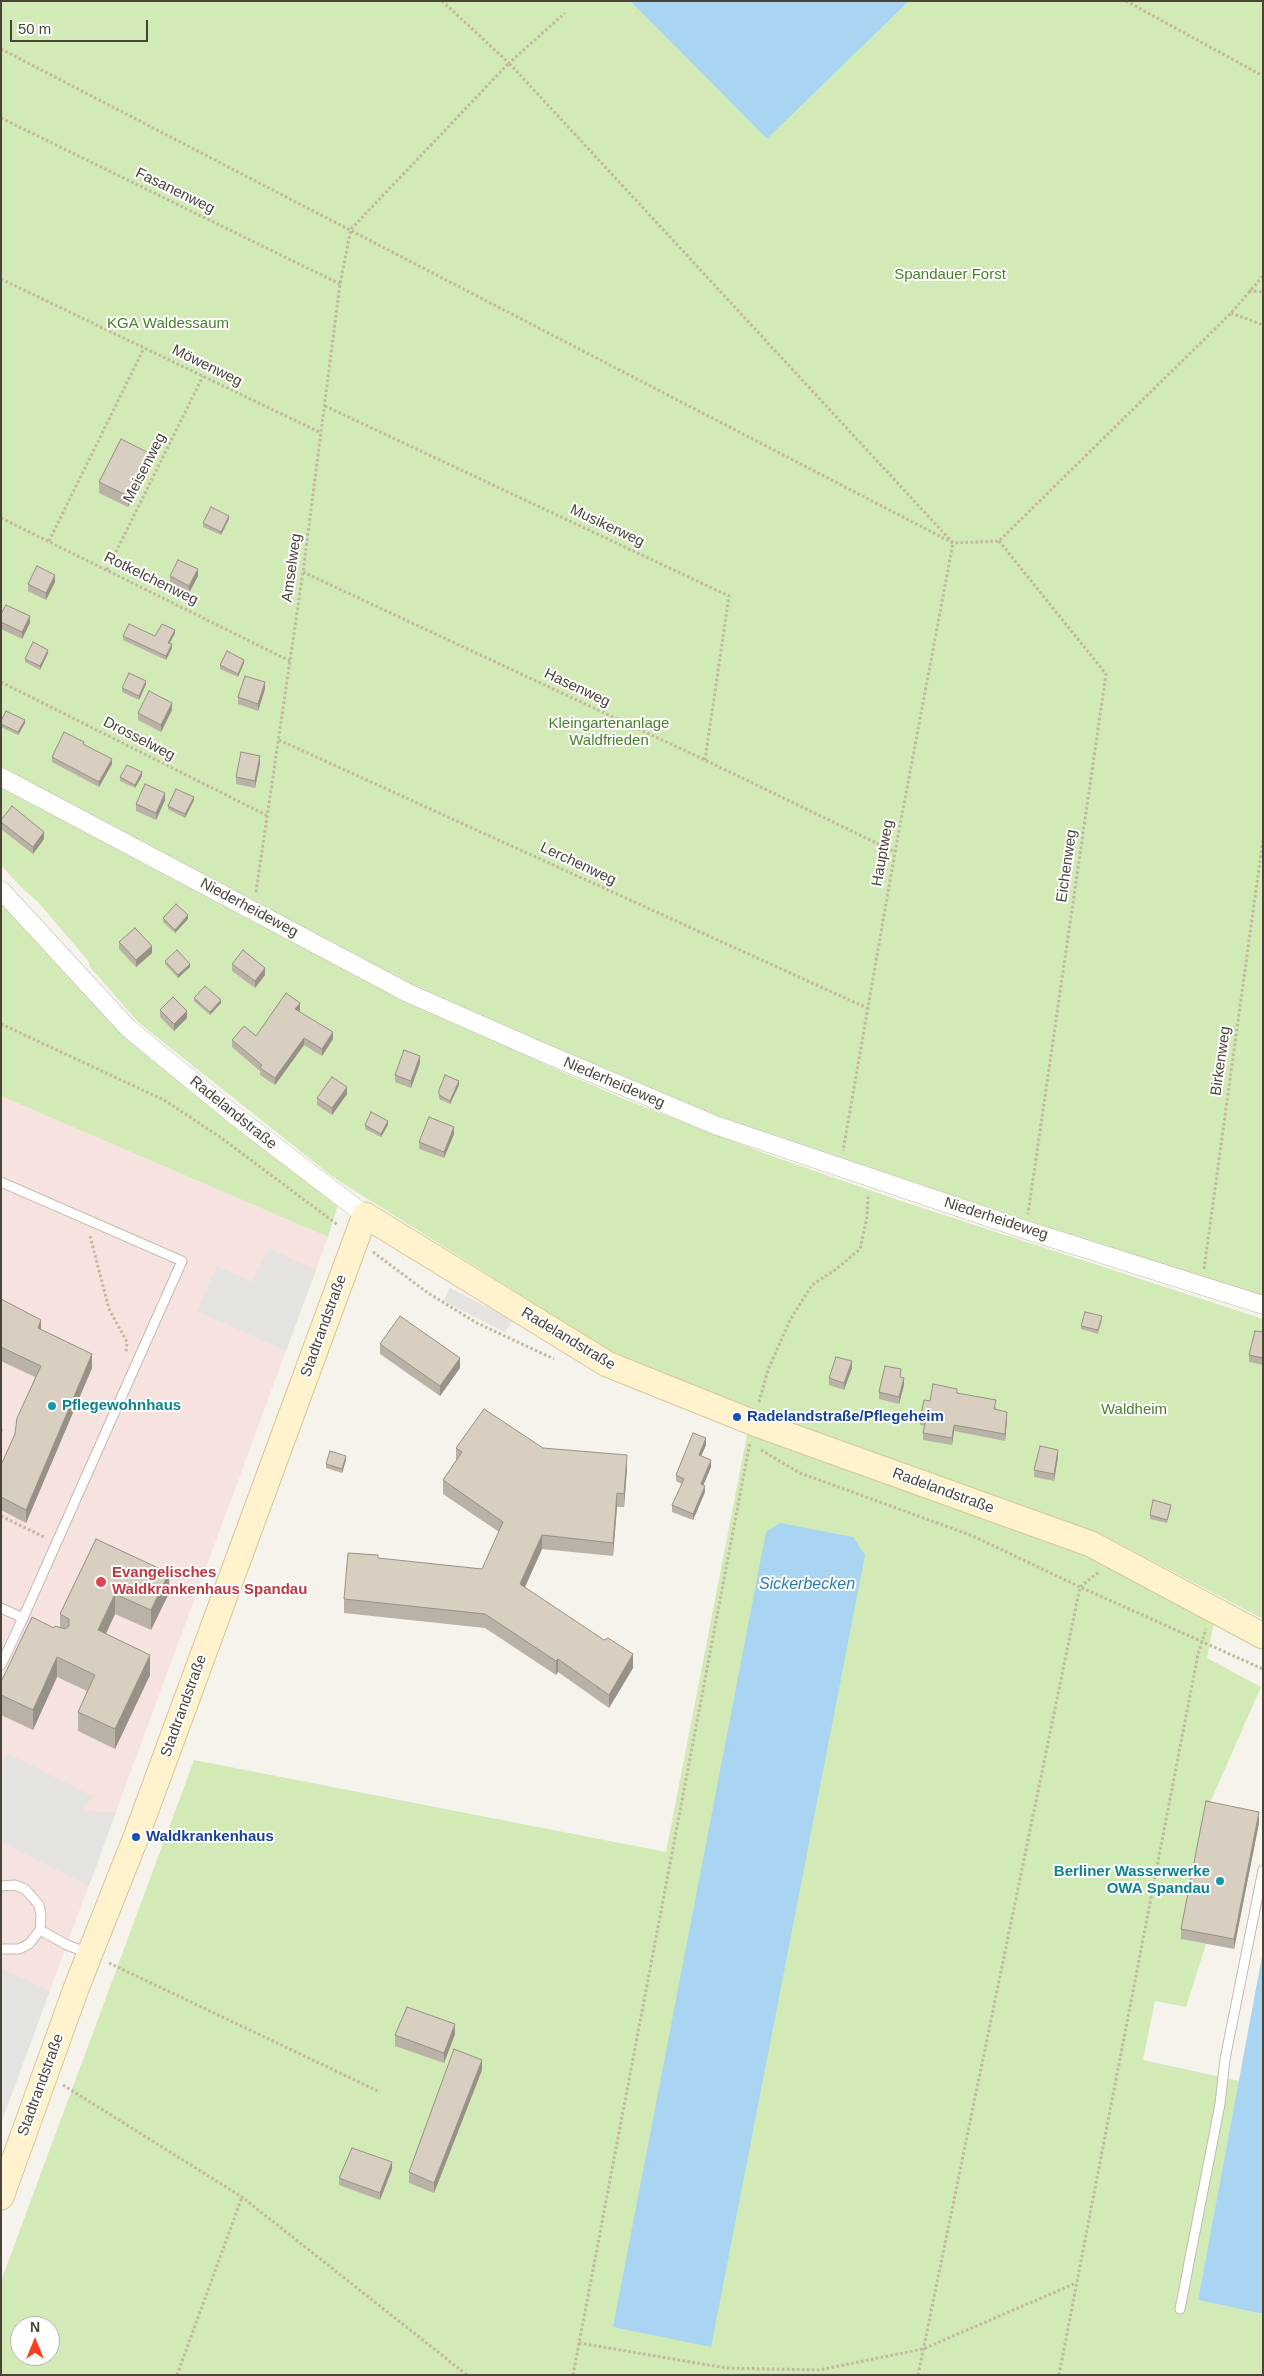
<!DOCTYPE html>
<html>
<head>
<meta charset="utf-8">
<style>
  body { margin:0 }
  #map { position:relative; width:1264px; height:2376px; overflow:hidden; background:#f6f3ec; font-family:Arial,sans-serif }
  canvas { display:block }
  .frame { position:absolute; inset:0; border:2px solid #4b4439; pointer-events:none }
  .north { position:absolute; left:10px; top:2316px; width:50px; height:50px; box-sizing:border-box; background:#fff; border:1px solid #b7b4b0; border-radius:50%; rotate:0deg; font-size:14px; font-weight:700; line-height:20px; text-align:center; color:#4b4439 }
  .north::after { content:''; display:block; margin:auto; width:18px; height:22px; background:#fc3f1d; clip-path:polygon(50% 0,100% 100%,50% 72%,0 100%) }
  .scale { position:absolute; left:10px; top:20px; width:138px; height:22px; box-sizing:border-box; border:2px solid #4b4439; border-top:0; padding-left:6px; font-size:15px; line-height:18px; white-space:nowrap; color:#4b4439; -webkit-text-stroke:4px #fff; paint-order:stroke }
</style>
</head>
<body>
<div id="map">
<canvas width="1264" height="2376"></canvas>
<div class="frame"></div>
<div class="north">N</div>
<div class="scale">50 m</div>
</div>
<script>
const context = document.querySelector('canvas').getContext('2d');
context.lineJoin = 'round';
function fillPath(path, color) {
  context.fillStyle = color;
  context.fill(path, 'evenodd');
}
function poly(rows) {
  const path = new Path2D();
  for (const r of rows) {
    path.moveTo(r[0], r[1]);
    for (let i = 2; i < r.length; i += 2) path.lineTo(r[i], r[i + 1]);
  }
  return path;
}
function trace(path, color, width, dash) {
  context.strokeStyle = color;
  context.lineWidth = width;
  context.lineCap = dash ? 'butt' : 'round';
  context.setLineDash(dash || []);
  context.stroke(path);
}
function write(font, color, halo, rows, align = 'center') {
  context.font = font + ' Arial,sans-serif';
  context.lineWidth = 4;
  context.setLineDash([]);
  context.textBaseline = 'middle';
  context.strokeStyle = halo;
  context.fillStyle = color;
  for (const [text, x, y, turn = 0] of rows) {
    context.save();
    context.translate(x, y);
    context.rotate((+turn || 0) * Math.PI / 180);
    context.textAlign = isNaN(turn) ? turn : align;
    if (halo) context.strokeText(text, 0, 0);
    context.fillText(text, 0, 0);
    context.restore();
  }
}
fillPath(poly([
  [1,1096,328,1237,1,2123]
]), '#f6e3e0');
fillPath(poly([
  [1,1,630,1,767,139,909,1,1263,1,1263,1301,543,1060,542,1063,624,1099,772,1156,898,1200,1263,1319,1263,1619,1099,1533,790,1424,624,1360,333,1177,138,1022,90,967,89,962,38,902,20,886,1,865],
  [1,890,128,1028,340,1198,328,1237,1,1096],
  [748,1430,1089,1550,1215,1617,1207,1658,1261,1687,1206,1812,1181,1939,1206,1944,1186,2007,1155,2001,1143,2060,1239,2081,1198,2300,1263,2314,1263,2375,1,2375,1,2281,194,1760,666,1852],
  [20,2326,50,2326,50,2356,20,2356]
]), '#d2eab5');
fillPath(poly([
  [268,1248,316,1270,286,1351,197,1311,217,1266,252,1282],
  [450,1288,513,1320,505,1332,443,1301],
  [7,1753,92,1796,83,1811,116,1812,89,1886,1,1842,1,1765],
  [1,1968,50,1991,1,2123]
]), '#e5e3e0');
fillPath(poly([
  [630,1,909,1,767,139],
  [780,1523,853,1537,865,1555,711,2347,613,2327,766,1532],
  [1263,1951,1263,2314,1198,2300]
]), '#a9d4f2');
const lane = poly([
  [1,1182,182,1261,23,1618],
  [1,1608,23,1618,1,1665],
  [1,1886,15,1885,25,1889,39,1905,41,1915,40,1930,29,1944,19,1949,1,1949],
  [40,1930,67,1945,88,1953],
  [1180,2309,1220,2104,1225,2059,1263,1870]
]);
const street = poly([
  [1,777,408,993,542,1052,715,1125,1026,1230,1263,1305],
  [1,890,128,1028,234,1115,365,1215]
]);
const secondary = poly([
  [1,2197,77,1986,136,1837,365,1215,607,1364,754,1423,1091,1544,1263,1636]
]);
trace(lane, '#c2bbae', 11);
trace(street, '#c2bbae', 19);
trace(secondary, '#d6c79b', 27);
trace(poly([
  [442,1,509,63,565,13],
  [1126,1,1263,76],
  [1,49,953,543,999,541,1231,313,1263,276],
  [1,118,340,284],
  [1,279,321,433],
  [1249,291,1263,292],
  [1231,313,1263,325],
  [325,406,729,596,705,760],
  [1,518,290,661],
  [49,541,144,348],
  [999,541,1106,674,1028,1214],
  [107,570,203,376],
  [303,572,705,760,895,852],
  [1,682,266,815],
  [279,740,867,1008],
  [256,892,303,572,340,284,351,229,509,63,953,543,895,852,843,1151],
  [1,1024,164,1100,220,1137,338,1225],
  [90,1236,109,1309,127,1342,126,1352],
  [373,1252,428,1293,477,1323,554,1359],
  [1204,1269,1263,839],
  [759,1402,768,1370,790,1320,812,1285,835,1270,860,1249,867,1217,868,1195],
  [1,1431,2,1429],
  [761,1450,800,1473,973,1536,1080,1587,1263,1669],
  [1,1516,46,1538],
  [109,1963,380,2092],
  [63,2085,242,2197,467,2375],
  [579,2343,726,2368,819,2370,923,2349,1076,2283],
  [177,2375,242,2197],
  [573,2375,750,1442],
  [918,2375,1080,1587,1099,1572],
  [1059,2375,1198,1654,1206,1629]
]), '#c4b79f', 3, [2.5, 2.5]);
trace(lane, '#fff', 9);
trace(street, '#fff', 18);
trace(secondary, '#fff3cd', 25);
fillPath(poly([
  [149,463,128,507,99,493,99,482],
  [229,519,221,535,203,527,203,523],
  [170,576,198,576,189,593,170,583],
  [55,582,46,600,28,591,28,584],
  [1,614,30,623,22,639,1,629],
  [175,633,170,643,172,648,166,660,123,640,123,636,155,636],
  [48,653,40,670,25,662,25,659],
  [244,663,238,677,220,669,220,665],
  [146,684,139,700,122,692,122,688],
  [265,689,258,711,238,704,238,697],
  [172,710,161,732,138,720,138,713],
  [1,721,25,723,18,735,1,727],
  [52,757,112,764,99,787,52,762],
  [260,763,255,788,236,784,236,777],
  [142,776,135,788,120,781,120,777],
  [165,800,156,820,136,811,136,804],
  [194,800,185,818,168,809,168,806],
  [1,820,44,839,33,854,1,829],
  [163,918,188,919,175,933,163,922],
  [119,942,152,953,136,967,119,949],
  [165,961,190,967,178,978,165,964],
  [232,964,265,975,255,988,232,971],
  [194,998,221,1003,210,1015,194,1001],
  [160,1010,187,1018,174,1031,160,1017],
  [300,1010,299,1011,333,1039,322,1056,304,1045,275,1085,260,1075,260,1071,232,1047,232,1040,256,1036],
  [420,1063,411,1088,395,1082,395,1075],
  [459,1085,450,1104,439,1099,439,1090],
  [347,1094,332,1115,317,1105,317,1098],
  [365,1125,388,1125,381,1137,365,1129],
  [454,1134,444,1158,419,1149,419,1142],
  [1,1299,92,1368,26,1523,1,1510,1,1465,15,1434,35,1377,1,1361],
  [1102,1320,1098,1334,1081,1329,1081,1326],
  [1263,1332,1263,1365,1249,1362,1249,1355],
  [380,1344,460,1368,440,1396,380,1354],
  [852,1368,844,1390,829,1385,829,1378],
  [901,1377,904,1385,899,1404,879,1399,879,1392],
  [957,1393,996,1407,996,1410,1007,1419,1005,1441,954,1431,952,1445,923,1440,923,1433,925,1426,920,1425,920,1418,930,1401],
  [706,1445,701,1456,711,1467,703,1485,705,1492,693,1520,672,1512,672,1505,682,1484,676,1481,676,1475],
  [456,1448,543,1448,627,1469,624,1507,617,1507,613,1556,542,1549,525,1587,633,1668,609,1708,558,1672,556,1675,485,1628,344,1613,344,1599,482,1569,499,1532,443,1494,443,1480,456,1461],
  [1058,1457,1054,1481,1034,1477,1034,1470],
  [346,1460,342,1473,326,1468,326,1464],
  [1171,1508,1167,1523,1150,1519,1150,1515],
  [96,1539,169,1593,151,1630,115,1614,106,1634,150,1675,115,1749,78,1731,78,1712,87,1691,57,1677,33,1730,1,1715,1,1682,54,1628,60,1627,60,1614],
  [1259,1823,1234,1949,1181,1939,1181,1929],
  [455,2034,444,2063,395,2046,395,2035],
  [482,2070,434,2193,409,2183,409,2172],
  [392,2169,380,2200,339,2185,339,2178]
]), '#bab2a6');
fillPath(poly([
  [149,453,149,463,128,507,128,496],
  [229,516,229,519,221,535,221,532],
  [198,569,198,576,189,593,189,586],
  [55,575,55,582,46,600,46,593],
  [30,616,30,623,22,639,22,632],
  [175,630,175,633,168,646,168,643],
  [172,644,172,648,166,660,166,656],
  [48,650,48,653,40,670,40,666],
  [244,660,244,663,238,677,238,674],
  [146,681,146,684,139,700,139,696],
  [265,682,265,689,258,711,258,704],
  [172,703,172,710,161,732,161,725],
  [25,720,25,723,18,735,18,732],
  [260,756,260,763,255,788,255,781],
  [112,759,112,764,99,787,99,782],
  [142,772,142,776,135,788,135,785],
  [165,793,165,800,156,820,156,813],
  [194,797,194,800,185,818,185,814],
  [44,832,44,839,33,854,33,847],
  [188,915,188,919,175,933,175,930],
  [152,946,152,953,136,967,136,960],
  [190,964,190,967,178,978,178,975],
  [265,968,265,975,255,988,255,981],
  [221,1000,221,1003,210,1015,210,1012],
  [300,1003,300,1010,295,1016,295,1009],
  [187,1011,187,1018,174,1031,174,1024],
  [333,1032,333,1039,322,1056,322,1049],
  [304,1038,304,1045,275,1085,275,1078],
  [420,1056,420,1063,411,1088,411,1081],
  [459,1081,459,1085,450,1104,450,1101],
  [347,1087,347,1094,332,1115,332,1108],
  [388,1121,388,1125,381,1137,381,1134],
  [454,1127,454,1134,444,1158,444,1152],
  [41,1320,41,1334,38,1328],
  [92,1354,92,1368,26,1523,26,1510],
  [460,1358,460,1368,440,1396,440,1386],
  [852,1361,852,1368,844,1390,844,1383],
  [904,1378,904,1385,899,1404,899,1397],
  [1007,1412,1007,1419,1005,1441,1005,1434],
  [954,1425,954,1431,952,1445,952,1438],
  [706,1438,706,1445,699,1461,699,1455],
  [1058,1450,1058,1457,1054,1481,1054,1474],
  [627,1455,627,1469,624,1507,624,1494],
  [346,1456,346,1460,342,1473,342,1469],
  [711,1460,711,1467,701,1491,701,1484],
  [705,1486,705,1492,693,1520,693,1514],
  [617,1493,617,1507,613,1556,613,1543],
  [542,1535,542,1549,520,1598,520,1584],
  [169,1573,169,1593,151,1630,151,1610],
  [115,1594,115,1614,98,1650,98,1630],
  [633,1654,633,1668,609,1708,609,1695],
  [150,1655,150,1675,115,1749,115,1729],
  [57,1657,57,1677,33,1730,33,1710],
  [558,1659,558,1672,556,1675,556,1661],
  [1259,1812,1259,1823,1234,1949,1234,1939],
  [455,2024,455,2034,444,2063,444,2053],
  [482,2060,482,2070,434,2193,434,2183],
  [392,2162,392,2169,380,2200,380,2193]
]), '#979187');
const building = poly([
  [121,439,149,453,128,496,99,482,121,439],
  [211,507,229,516,221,532,203,523,211,507],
  [178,560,198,569,189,586,170,576,178,560],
  [37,566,55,575,46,593,28,584,37,566],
  [6,605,30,616,22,632,1,622,1,614,6,605],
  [129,624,155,636,162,624,175,630,168,643,172,644,166,656,123,636,129,624],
  [33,642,48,650,40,666,25,659,33,642],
  [227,651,244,660,238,674,220,665,227,651],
  [129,673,146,681,139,696,122,688,129,673],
  [245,676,265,682,258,704,238,697,245,676],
  [149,691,172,703,161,725,138,713,149,691],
  [6,711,25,720,18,732,1,724,1,721,6,711],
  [64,732,84,742,83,744,112,759,99,782,52,757,64,732],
  [241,752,260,756,255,781,236,777,241,752],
  [127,765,142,772,135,785,120,777,127,765],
  [145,784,165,793,156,813,136,804,145,784],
  [176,789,194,797,185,814,168,806,176,789],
  [12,806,44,832,33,847,1,822,1,820,12,806],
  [176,904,188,915,175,930,163,918,176,904],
  [135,928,152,946,136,960,119,942,135,928],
  [177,950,190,964,178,975,165,961,177,950],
  [243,950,265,968,255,981,232,964,243,950],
  [205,986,221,1000,210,1012,194,998,205,986],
  [286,993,300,1003,295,1009,333,1032,322,1049,304,1038,275,1078,260,1068,262,1065,232,1040,244,1026,256,1036,286,993],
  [173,997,187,1011,174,1024,160,1010,173,997],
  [404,1050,420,1056,411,1081,395,1075,404,1050],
  [445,1075,459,1081,450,1101,439,1095,439,1090,445,1075],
  [332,1077,347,1087,332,1108,317,1098,332,1077],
  [371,1112,388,1121,381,1134,365,1125,371,1112],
  [429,1117,454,1127,444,1152,419,1142,429,1117],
  [1,1299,41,1320,38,1328,92,1354,26,1510,1,1497,1,1465,15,1434,17,1418,41,1366,1,1347,1,1299],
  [1085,1312,1102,1316,1098,1330,1081,1326,1085,1312],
  [400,1316,460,1358,440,1386,380,1344,400,1316],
  [1255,1331,1263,1332,1263,1358,1249,1355,1255,1331],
  [836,1357,852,1361,844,1383,829,1378,836,1357],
  [885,1366,901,1369,900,1377,904,1378,899,1397,879,1392,885,1366],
  [933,1384,957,1389,957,1393,996,1400,994,1409,1007,1412,1005,1434,954,1425,952,1438,923,1433,926,1419,920,1418,924,1400,930,1401,933,1384],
  [484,1409,543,1448,627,1455,624,1494,617,1493,613,1543,542,1535,520,1584,604,1640,608,1638,633,1654,609,1695,558,1659,556,1661,485,1614,344,1599,348,1553,378,1555,378,1558,482,1569,503,1522,443,1480,462,1452,456,1448,484,1409],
  [693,1433,706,1438,699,1455,711,1460,701,1484,705,1486,693,1514,672,1505,684,1479,676,1475,693,1433],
  [1040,1446,1058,1450,1054,1474,1034,1470,1040,1446],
  [330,1451,346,1456,342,1469,326,1464,330,1451],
  [1153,1500,1171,1505,1167,1520,1150,1515,1153,1500],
  [96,1539,169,1573,151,1610,115,1594,98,1630,150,1655,115,1729,78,1712,95,1675,57,1657,33,1710,1,1695,1,1682,32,1617,54,1628,55,1626,65,1629,69,1626,69,1619,60,1614,96,1539],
  [1206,1801,1259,1812,1234,1939,1181,1929,1206,1801],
  [407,2007,455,2024,444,2053,395,2035,407,2007],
  [454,2049,482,2060,434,2183,409,2172,454,2049],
  [352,2148,392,2162,380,2193,339,2178,352,2148]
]);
fillPath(building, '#d8cfc1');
trace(building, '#979187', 1);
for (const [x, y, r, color] of [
  [52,1406,5,"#0f9aa8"],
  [737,1417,5,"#1a4fb4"],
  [101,1582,6,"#e0444e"],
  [136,1837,5,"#1a4fb4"],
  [1220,1881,5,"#0f9aa8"]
]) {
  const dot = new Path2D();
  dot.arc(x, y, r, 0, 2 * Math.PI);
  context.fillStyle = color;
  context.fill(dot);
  trace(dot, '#fff', 2);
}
write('15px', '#4b4439', '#fff', [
  ["Fasanenweg",175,191,26],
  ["Möwenweg",207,366,26],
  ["Meisenweg",145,468,-63],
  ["Musikerweg",607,526,25],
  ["Amselweg",292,568,-82],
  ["Rotkelchenweg",151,579,26],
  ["Hasenweg",577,688,25],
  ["Drosselweg",139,739,27],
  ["Hauptweg",883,853,-80],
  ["Lerchenweg",578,864,25],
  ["Eichenweg",1067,866,-82],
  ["Niederheideweg",249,908,28],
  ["Birkenweg",1221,1061,-82],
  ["Niederheideweg",614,1083,23],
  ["Radelandstraße",233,1113,39],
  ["Niederheideweg",996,1219,18],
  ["Stadtrandstraße",324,1326,-70],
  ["Radelandstraße",568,1339,31],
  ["Radelandstraße",943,1491,20],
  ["Stadtrandstraße",184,1706,-70],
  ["Stadtrandstraße",41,2085,-70]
]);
write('15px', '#4a7f2a', '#fff', [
  ["Spandauer Forst",950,275],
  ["KGA Waldessaum",168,324],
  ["Kleingartenanlage",609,724],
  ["Waldfrieden",609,741],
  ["Waldheim",1134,1410]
]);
write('bold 15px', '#0d838f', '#fff', [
  ["Pflegewohnhaus",62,1406],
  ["Berliner Wasserwerke",1210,1872,"right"],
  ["OWA Spandau",1210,1889,"right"]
], 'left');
write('bold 15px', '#164399', '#fff', [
  ["Radelandstraße/Pflegeheim",747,1417],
  ["Waldkrankenhaus",146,1837]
], 'left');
write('bold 15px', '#be3a42', '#fff', [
  ["Evangelisches",112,1573],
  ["Waldkrankenhaus Spandau",112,1590]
], 'left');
write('italic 16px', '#2e7ab2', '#fff', [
  ["Sickerbecken",807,1585]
]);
</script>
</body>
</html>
